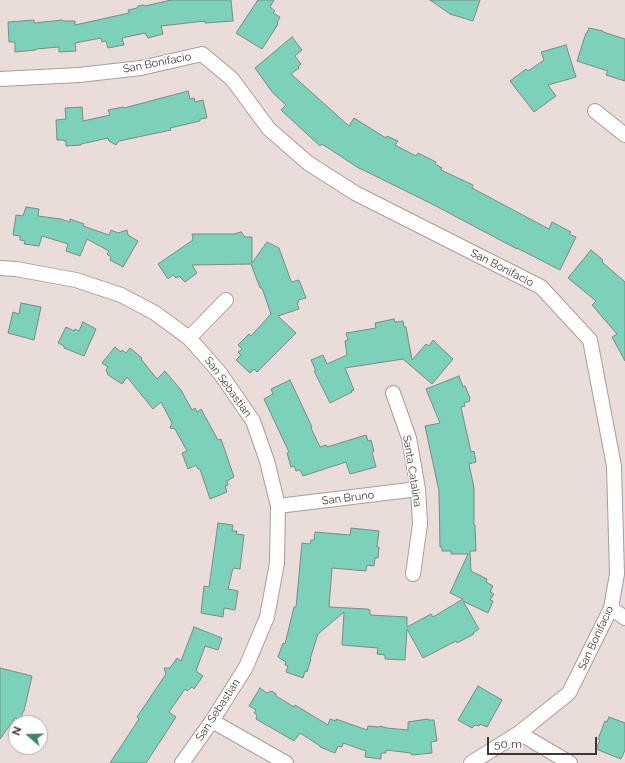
<!DOCTYPE html>
<html>
<head>
<meta charset="utf-8">
<style>
  body { margin:0 }
  #map { position:relative; width:625px; height:763px; overflow:hidden; background:#eaddd9; font-family:Raleway,sans-serif }
  canvas { display:block }
  .north { position:absolute; left:8px; top:715px; width:40px; height:40px; box-sizing:border-box; background:#fff; border:1px solid #b1afaf; border-radius:50%; rotate:290deg; font-size:11px; font-weight:700; line-height:16px; text-align:center; color:#3d3836 }
  .north::after { content:''; display:block; margin:auto; width:14px; height:18px; background:#408171; clip-path:polygon(50% 0,100% 100%,50% 72%,0 100%) }
  .scale { position:absolute; left:487px; top:737px; width:110px; height:18px; box-sizing:border-box; border:2px solid #3d3836; border-top:0; padding-left:5px; font-size:12px; line-height:14px; white-space:nowrap; color:#3d3836; -webkit-text-stroke:3px #fff; paint-order:stroke }
</style>
</head>
<body>
<div id="map">
<canvas width="625" height="763"></canvas>
<div class="north">N</div>
<div class="scale">50 m</div>
</div>
<script>
const context = document.querySelector('canvas').getContext('2d');
context.lineJoin = 'round';
function fillPath(path, color) {
  context.fillStyle = color;
  context.fill(path, 'evenodd');
}
function poly(rows) {
  const path = new Path2D();
  for (const r of rows) {
    path.moveTo(r[0], r[1]);
    for (let i = 2; i < r.length; i += 2) path.lineTo(r[i], r[i + 1]);
  }
  return path;
}
function trace(path, color, width, dash) {
  context.strokeStyle = color;
  context.lineWidth = width;
  context.lineCap = dash ? 'butt' : 'round';
  context.setLineDash(dash || []);
  context.stroke(path);
}
function write(font, color, halo, rows, align = 'center') {
  context.font = font + ' Raleway,sans-serif';
  context.lineWidth = 3;
  context.setLineDash([]);
  context.textBaseline = 'middle';
  context.strokeStyle = halo;
  context.fillStyle = color;
  for (const [text, x, y, turn = 0] of rows) {
    context.save();
    context.translate(x, y);
    context.rotate((+turn || 0) * Math.PI / 180);
    context.textAlign = isNaN(turn) ? turn : align;
    if (halo) context.strokeText(text, 0, 0);
    context.fillText(text, 0, 0);
    context.restore();
  }
}
const building = poly([
  [171,0,231,0,233,21,205,23,205,21,161,26,163,34,148,38,145,33,122,38,124,45,108,48,106,41,102,42,101,38,75,43,76,51,59,52,59,47,36,49,36,50,15,52,15,42,9,42,8,22,34,20,34,23,62,20,64,21,75,21,75,25,129,13,128,10,137,8,138,6,143,5,145,6,171,0],
  [258,0,274,0,270,7,275,11,273,13,280,17,277,23,278,24,262,49,236,33,258,0],
  [430,0,480,0,473,21,450,14,430,0],
  [589,28,603,31,603,32,625,39,625,81,606,75,608,71,577,61,586,33,587,33,589,28],
  [292,37,302,50,295,56,301,64,298,67,299,68,291,74,349,126,354,118,386,138,387,136,398,141,395,145,416,156,418,153,436,162,435,164,442,168,441,170,473,185,472,188,549,229,552,222,571,232,569,234,576,237,560,270,517,248,517,249,432,204,357,167,322,144,320,146,281,110,286,105,273,93,255,68,292,37],
  [566,45,576,77,548,85,556,96,534,112,510,81,526,69,528,71,544,60,541,52,566,45],
  [188,91,190,99,194,98,195,102,203,100,207,118,200,119,200,121,170,128,171,130,119,141,116,145,109,141,108,138,81,144,81,145,66,146,66,141,64,141,64,140,57,140,56,120,66,119,65,108,82,107,83,121,110,115,108,110,123,107,124,108,188,91],
  [26,207,39,209,38,216,61,219,70,222,70,219,84,224,83,226,109,235,111,230,118,233,127,230,128,235,138,241,123,267,110,260,111,257,107,254,109,251,87,239,80,256,66,251,68,244,42,236,39,246,24,244,25,241,20,240,20,236,13,235,16,215,23,216,26,207],
  [241,232,245,237,252,237,252,263,267,242,279,248,291,281,292,282,299,280,306,298,298,300,299,302,297,303,299,309,278,316,296,333,257,372,254,369,250,373,236,360,241,355,238,352,242,349,238,345,249,334,251,336,271,314,262,288,260,288,251,264,192,265,197,273,185,282,179,276,176,278,173,275,168,279,158,264,193,240,192,234,234,234,241,232],
  [591,250,603,260,602,262,625,282,625,361,612,337,617,334,592,305,596,301,568,278,591,250],
  [21,303,41,307,34,340,8,333,13,312,19,314,21,303],
  [394,319,395,322,403,321,404,327,406,327,412,360,426,344,429,346,433,340,453,359,432,384,403,359,345,368,354,390,351,391,352,392,330,403,314,371,316,371,311,360,323,355,327,364,347,355,345,341,348,340,346,333,376,328,375,323,394,319],
  [83,322,96,329,84,356,64,348,64,346,58,343,66,327,74,331,75,329,79,331,83,322],
  [115,347,121,352,122,350,126,353,130,348,142,358,141,359,157,379,165,371,181,390,192,410,195,408,197,412,201,409,218,440,221,439,234,477,227,481,228,485,225,486,227,492,210,499,200,469,198,469,196,465,188,469,182,453,187,451,175,429,170,428,172,423,161,402,153,409,127,377,122,384,108,375,106,370,108,367,102,363,115,347],
  [459,376,463,387,465,386,470,398,469,398,470,401,464,403,465,406,461,407,471,452,474,451,476,462,469,464,474,488,474,525,475,525,476,551,470,551,471,571,487,579,486,582,493,586,490,592,494,594,490,600,493,601,488,613,463,601,479,629,473,633,474,634,457,643,456,641,423,658,407,629,405,660,385,659,385,655,377,654,378,648,342,645,344,612,318,634,310,659,311,659,307,672,305,671,303,678,286,672,288,666,285,665,286,662,278,657,283,643,285,644,294,607,296,607,302,543,310,544,311,540,314,540,315,532,350,535,351,528,379,531,377,547,379,547,378,558,375,558,374,566,367,565,366,571,332,568,329,607,367,609,370,610,370,615,407,617,407,627,431,614,433,617,463,599,450,593,468,554,451,554,451,551,442,551,442,547,440,547,439,491,425,426,440,423,426,389,459,376],
  [290,380,312,427,311,428,320,447,326,445,327,447,366,435,368,441,371,440,374,451,372,452,376,467,350,474,346,462,303,476,300,470,296,471,294,466,291,467,287,453,289,452,264,399,273,394,271,389,290,380],
  [218,523,233,525,232,531,237,531,236,534,244,535,240,569,233,568,228,589,238,591,235,610,224,608,223,617,201,613,204,586,209,587,218,523],
  [194,627,222,638,218,650,205,646,196,671,203,676,194,689,192,687,187,691,185,689,169,712,176,717,146,763,110,763,139,719,137,717,166,674,164,668,170,668,177,658,181,661,194,627],
  [0,668,32,676,24,711,23,711,21,719,15,718,0,739,0,668],
  [478,686,502,700,487,727,480,724,479,726,475,725,472,728,458,720,478,686],
  [260,688,267,693,272,691,276,694,276,696,294,707,295,705,328,725,330,719,336,721,336,719,367,730,368,726,379,727,380,726,387,728,408,730,408,722,428,719,428,720,434,720,437,741,431,742,432,753,412,755,411,753,386,750,386,753,381,753,381,759,365,757,366,751,343,743,342,747,338,746,335,753,320,747,320,746,300,733,294,741,256,719,257,715,254,713,256,710,249,706,260,688],
  [609,717,625,723,625,750,621,759,596,749,600,740,598,739,605,721,607,722,609,717]
]);
fillPath(building, '#7bd1ba');
trace(building, '#7d8985', 1);
const minor = poly([
  [0,79,79,75,141,68,202,54,232,79,269,129,308,163,355,193,541,287,590,340,614,466,617,574,611,608,569,693,519,733,471,763],
  [595,111,625,135],
  [0,268,16,269,76,280,121,295,155,313,189,338,220,373,253,421,267,461,278,506,277,563,267,617,246,667,212,721,182,763],
  [189,338,226,300],
  [393,393,409,438,418,489,420,524,413,574],
  [278,506,418,489],
  [611,608,625,618],
  [212,721,286,763],
  [519,733,570,763]
]);
trace(minor, '#a99d99', 16);
trace(minor, '#fff', 14);
write('11px', '#3d3836', '#fff', [
  ["San Bonifacio",157,63,-11],
  ["San Bonifacio",502,268,27],
  ["San Sebastian",228,387,54],
  ["Santa Catalina",412,471,81],
  ["San Bruno",348,498,-7],
  ["San Bonifacio",596,638,-65],
  ["San Sebastian",218,710,-57]
]);
</script>
</body>
</html>
